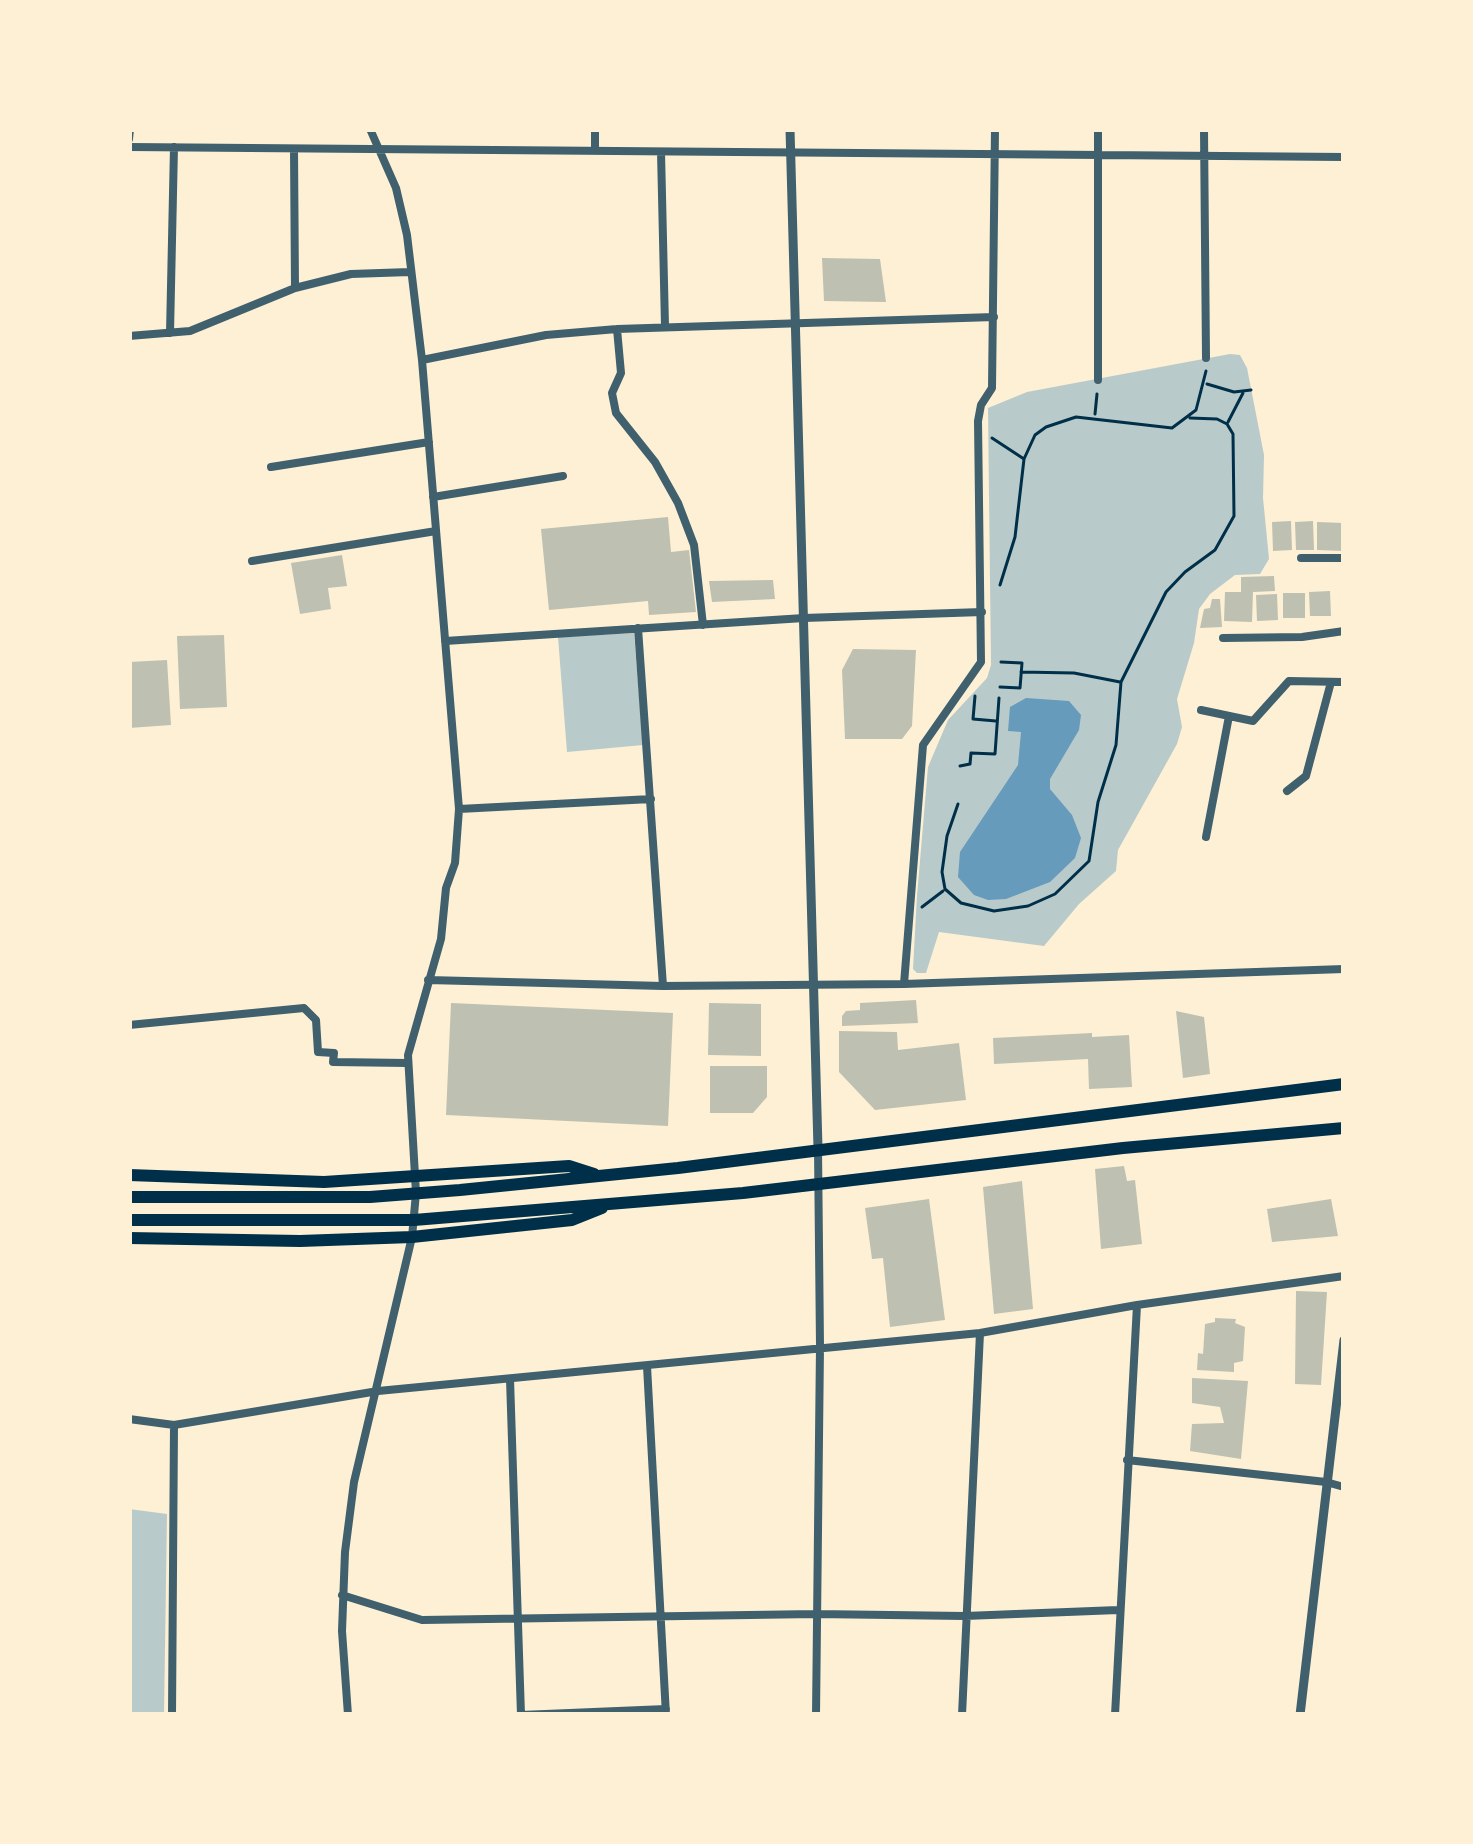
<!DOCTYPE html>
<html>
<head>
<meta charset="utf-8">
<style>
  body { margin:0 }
  #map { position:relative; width:1473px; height:1844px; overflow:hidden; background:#fdf0d5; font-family:Lato,sans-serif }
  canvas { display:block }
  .frame { position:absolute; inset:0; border:132px solid #fdf0d5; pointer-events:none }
</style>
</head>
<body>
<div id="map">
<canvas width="1473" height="1844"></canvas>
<div class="frame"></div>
</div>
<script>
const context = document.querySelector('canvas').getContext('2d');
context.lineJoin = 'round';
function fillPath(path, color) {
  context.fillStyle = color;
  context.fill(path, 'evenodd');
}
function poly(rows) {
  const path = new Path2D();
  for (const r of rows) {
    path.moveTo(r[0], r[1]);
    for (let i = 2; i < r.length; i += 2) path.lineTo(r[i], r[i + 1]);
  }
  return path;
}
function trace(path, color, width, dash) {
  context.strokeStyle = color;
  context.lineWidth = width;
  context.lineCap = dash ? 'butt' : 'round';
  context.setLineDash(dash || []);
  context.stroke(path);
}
fillPath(poly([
  [1230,354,1240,355,1247,368,1264,455,1263,498,1269,559,1260,574,1235,575,1210,594,1199,609,1194,643,1177,699,1182,727,1177,744,1118,850,1116,871,1079,904,1044,946,939,932,926,973,917,973,913,969,917,896,928,767,948,720,987,678,991,665,988,408,1027,392],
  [634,633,643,745,567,752,558,637],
  [129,1509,167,1514,164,1715,129,1715]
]), '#b9caca');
fillPath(poly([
  [1026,698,1069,701,1081,715,1079,730,1050,779,1050,789,1072,815,1081,838,1075,858,1050,882,1006,899,988,900,974,895,958,877,960,852,1018,765,1021,732,1008,731,1010,707]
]), '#669bbc');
fillPath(poly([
  [822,258,880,259,886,302,824,301],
  [668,517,671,552,689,550,696,612,649,615,648,601,549,610,541,529],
  [1291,521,1292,550,1273,551,1272,522],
  [1313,521,1314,550,1296,550,1295,522],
  [1317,522,1344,523,1344,551,1317,550],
  [342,555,347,586,328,588,331,609,300,614,291,563],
  [1274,576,1275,591,1253,592,1252,622,1224,621,1225,592,1241,592,1241,577],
  [773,580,775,599,712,602,709,581],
  [1330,591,1331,616,1310,616,1309,592],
  [1283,593,1305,593,1305,618,1283,618],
  [1277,594,1278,620,1257,621,1256,595],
  [1212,599,1220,599,1222,627,1200,628,1204,609,1210,608],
  [224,635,227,707,180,709,177,636],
  [853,649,916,650,912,726,902,739,845,739,842,670],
  [167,660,171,725,129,728,129,662],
  [916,1000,918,1023,842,1026,842,1016,846,1011,860,1010,860,1003],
  [451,1003,673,1013,668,1126,446,1115],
  [709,1003,761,1004,761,1056,708,1055],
  [1176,1011,1204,1017,1210,1074,1183,1078],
  [839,1031,897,1032,898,1050,959,1043,966,1100,875,1110,839,1072],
  [1092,1033,1092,1037,1129,1035,1132,1087,1089,1089,1088,1059,994,1064,993,1038],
  [710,1066,767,1066,767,1097,753,1113,710,1113],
  [1124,1166,1127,1181,1135,1180,1142,1244,1101,1249,1095,1169],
  [1022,1181,1033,1309,994,1314,983,1187],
  [929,1199,945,1320,890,1327,883,1258,872,1259,865,1208],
  [1331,1199,1338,1236,1272,1242,1267,1209],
  [1296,1291,1327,1292,1321,1385,1295,1384],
  [1215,1318,1236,1319,1235,1323,1245,1327,1243,1361,1234,1363,1234,1372,1197,1370,1198,1353,1203,1354,1205,1324,1215,1322],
  [1192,1378,1248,1381,1241,1459,1190,1451,1192,1424,1224,1423,1220,1407,1192,1403]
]), '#bec0b2');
trace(poly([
  [1207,384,1234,392,1251,390],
  [1095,414,1097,394],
  [1228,422,1243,393],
  [992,438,1024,459],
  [1000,585,1015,537,1024,459,1035,435,1046,427,1076,417,1172,428,1196,410,1206,371],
  [1021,672,1074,673,1120,682],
  [1000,687,1020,688,1022,663,1001,662],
  [975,696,973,719,996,721],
  [960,766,970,764,971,753,995,754,999,698],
  [958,804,947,836,942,872,945,889,961,903,994,911,1028,906,1055,894,1089,861,1098,802,1116,745,1121,682,1166,592,1185,572,1215,550,1234,516,1233,434,1227,424,1217,419,1190,418],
  [922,907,943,891]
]), '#003049', 3);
trace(poly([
  [595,129,595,151],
  [1204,129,1206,358],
  [129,139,130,129],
  [129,147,1344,157],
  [294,149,295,288],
  [661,152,665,326],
  [617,329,621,373,612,393,616,413,655,462,678,503,694,545,703,625],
  [170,333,174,147],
  [129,336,190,331,295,288,351,274,410,272],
  [422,360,546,335,617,329,994,317],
  [1098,380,1098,129],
  [271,467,429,442],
  [433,497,563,476],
  [1301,558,1344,558],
  [252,561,436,531],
  [638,628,663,986],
  [1223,638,1302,637,1344,631],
  [445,641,804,618,982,612],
  [1201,710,1253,721,1289,681,1344,682],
  [1287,791,1306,776,1331,682],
  [459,809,651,799],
  [1206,837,1229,716],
  [428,980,663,986,904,984,1344,969],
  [904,984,923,745,981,662,978,421,981,405,992,388,995,129],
  [129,1025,304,1008,316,1020,318,1052,334,1053,333,1062,407,1063],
  [647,1366,666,1715],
  [510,1379,521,1715],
  [129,1419,174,1425,378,1391,980,1333,1137,1305,1344,1276],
  [1127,1460,1326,1482,1344,1487],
  [342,1595,422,1620,815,1614,965,1616,1118,1610],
  [172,1715,174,1425],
  [348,1715,342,1631,345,1552,354,1482,412,1237,416,1193,408,1055,441,939,446,888,455,863,459,809,422,360,407,235,396,188,370,129],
  [521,1715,666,1709],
  [816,1715,820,1346,818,1148],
  [962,1715,980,1333],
  [1115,1715,1137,1305]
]), '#3f606c', 8);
trace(poly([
  [790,129,818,1148],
  [1300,1715,1344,1340]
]), '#3f606c', 9);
trace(poly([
  [129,1175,324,1182,569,1166,594,1174],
  [129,1197,370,1197,460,1190,678,1168,1344,1084],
  [129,1220,414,1220,743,1193,1123,1148,1344,1128],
  [129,1238,300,1241,412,1237,572,1220,602,1208]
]), '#003049', 12);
</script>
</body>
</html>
